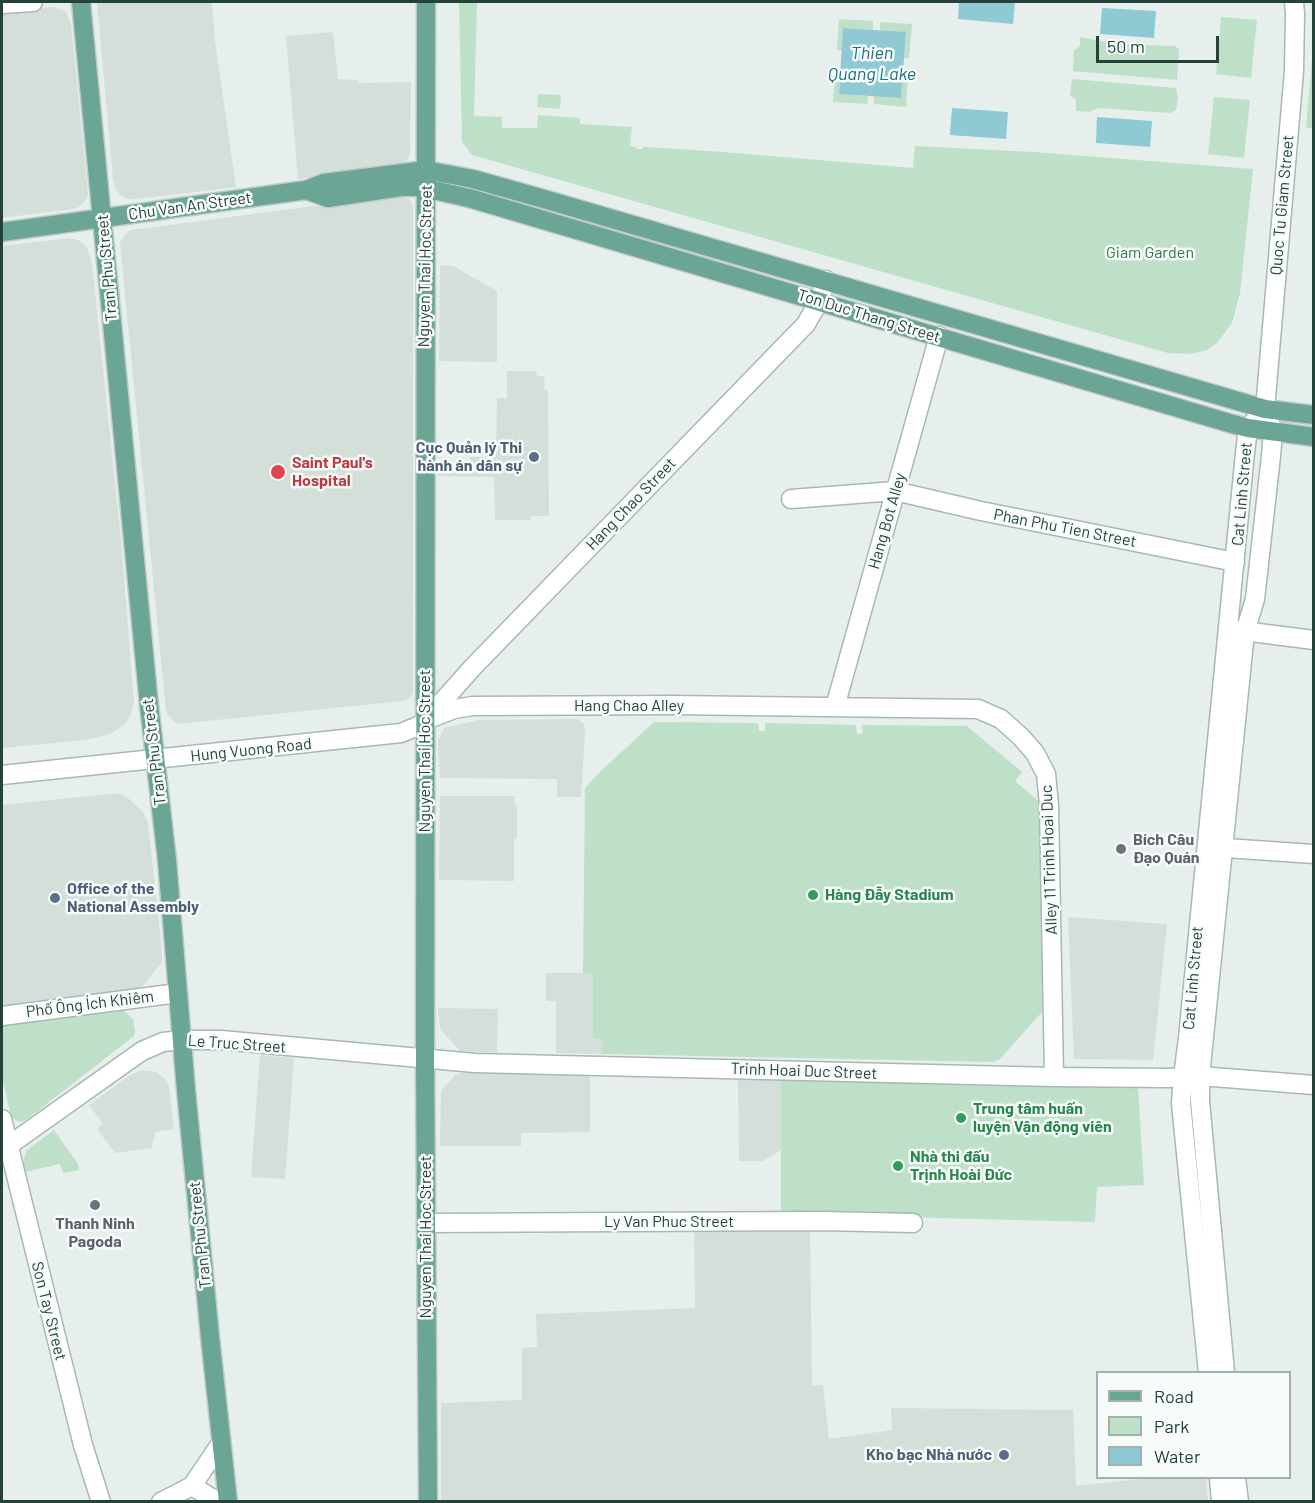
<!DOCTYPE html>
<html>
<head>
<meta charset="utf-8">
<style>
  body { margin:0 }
  #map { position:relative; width:1315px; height:1503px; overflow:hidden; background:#e6efeb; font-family:Barlow,sans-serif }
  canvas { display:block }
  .frame { position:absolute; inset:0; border:3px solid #24423a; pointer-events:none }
  .legend { position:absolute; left:1096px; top:1371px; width:195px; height:108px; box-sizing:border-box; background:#f7fbf9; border:2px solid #a3b1ad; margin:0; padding:8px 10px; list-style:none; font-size:18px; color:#24423a }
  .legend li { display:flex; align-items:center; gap:12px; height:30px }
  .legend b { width:30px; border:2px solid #a3b1ad }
  .scale { position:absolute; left:1096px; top:36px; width:123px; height:27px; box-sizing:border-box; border:3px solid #24423a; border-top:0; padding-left:8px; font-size:18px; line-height:21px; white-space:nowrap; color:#24423a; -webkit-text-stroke:4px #f7fbf9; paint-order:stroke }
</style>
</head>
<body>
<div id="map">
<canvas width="1315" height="1503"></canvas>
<div class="frame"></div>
<ul class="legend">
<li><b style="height:8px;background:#6aa596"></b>Road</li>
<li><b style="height:16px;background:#bfe0c8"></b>Park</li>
<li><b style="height:16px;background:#8ec9d4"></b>Water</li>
</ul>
<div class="scale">50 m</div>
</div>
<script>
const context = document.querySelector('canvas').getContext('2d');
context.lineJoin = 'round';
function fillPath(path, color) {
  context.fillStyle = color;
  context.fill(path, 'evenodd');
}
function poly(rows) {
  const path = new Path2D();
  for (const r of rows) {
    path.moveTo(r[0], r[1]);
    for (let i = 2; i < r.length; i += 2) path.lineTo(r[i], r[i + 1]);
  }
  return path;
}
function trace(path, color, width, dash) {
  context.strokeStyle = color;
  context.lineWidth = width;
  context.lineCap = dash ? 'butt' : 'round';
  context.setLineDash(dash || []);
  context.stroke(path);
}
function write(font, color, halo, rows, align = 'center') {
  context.font = font + ' Barlow,sans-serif';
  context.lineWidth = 5;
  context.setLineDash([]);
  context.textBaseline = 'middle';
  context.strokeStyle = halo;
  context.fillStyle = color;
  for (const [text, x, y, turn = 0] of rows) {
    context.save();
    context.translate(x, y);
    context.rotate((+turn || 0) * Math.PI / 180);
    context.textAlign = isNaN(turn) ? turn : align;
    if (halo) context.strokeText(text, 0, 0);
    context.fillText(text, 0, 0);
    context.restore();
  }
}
fillPath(poly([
  [97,2,212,2,215,42,236,187,136,199,128,199,120,195,115,188,113,179],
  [54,7,66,12,71,23,88,193,87,199,79,207,73,209,2,218,2,12],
  [333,32,338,79,358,80,358,83,411,82,410,152,409,158,399,166,298,179,286,36],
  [398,195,411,200,413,207,413,693,407,700,402,701,178,724,170,718,166,711,120,243,124,236,131,230,139,229],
  [70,238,80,241,87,247,92,264,121,540,134,703,131,714,125,724,114,732,103,736,85,740,2,748,2,246],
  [440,265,453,266,497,291,497,362,439,361],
  [507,371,536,371,537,376,544,376,545,390,548,390,549,516,531,516,531,520,495,520,494,477,438,476,439,463,470,464,470,457,496,457,497,398,507,398],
  [578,719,584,724,585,733,581,797,557,797,557,779,440,778,438,741,444,728,479,720],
  [108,794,121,794,128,798,143,812,148,822,162,952,162,962,142,987,138,989,2,1009,2,805],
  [440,796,515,796,514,804,517,805,517,839,514,839,514,881,439,880],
  [1068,917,1167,924,1153,1060,1074,1059],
  [546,973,593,973,593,1038,603,1039,602,1054,556,1053,556,1001,546,1001],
  [438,1008,498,1009,497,1053,460,1051,442,1031,440,1027],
  [260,1055,294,1058,285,1179,251,1177],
  [141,1070,156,1072,166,1080,169,1086,174,1129,155,1132,152,1148,115,1153,97,1129,103,1124,89,1105,127,1077],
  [461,1073,590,1073,590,1132,521,1133,521,1146,440,1146,441,1091,455,1075],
  [738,1078,781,1078,781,1150,763,1161,739,1161],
  [694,1225,810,1225,812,1385,823,1385,829,1439,892,1430,891,1408,1073,1410,1076,1486,1148,1478,1206,1478,1208,1501,441,1501,441,1403,522,1400,522,1348,537,1347,536,1314,695,1308]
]), '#d4dfda');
fillPath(poly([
  [459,2,477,2,474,116,502,117,502,128,537,128,538,115,580,118,580,124,632,127,630,146,636,147,636,149,642,149,643,147,647,147,723,152,913,168,915,146,1034,152,1253,169,1240,293,1232,323,1217,343,1207,350,1191,354,1168,353,472,155,462,142],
  [1221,17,1257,20,1251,78,1216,74],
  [839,19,873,21,873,30,843,28,842,50,837,50],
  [880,22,912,24,909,58,904,58,906,33,880,31],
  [1080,37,1116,44,1175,46,1179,50,1177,80,1073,71,1074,50,1080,46],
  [1313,48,1313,129,1306,127],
  [903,73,908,73,906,107,874,104,874,96,901,98],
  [835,77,840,77,839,94,868,96,867,104,833,102],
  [1072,79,1176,88,1178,98,1176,110,1170,113,1098,108,1090,112,1076,111,1076,99,1070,96],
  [538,94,561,95,560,109,537,107],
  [1214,97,1250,100,1244,158,1208,154],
  [654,722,758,723,759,731,765,731,765,723,856,725,857,734,863,733,862,725,967,726,1022,772,1015,781,1043,805,1042,1012,999,1060,992,1062,602,1054,603,1039,593,1039,593,973,583,973,585,788,602,770],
  [113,1009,124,1011,133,1019,135,1030,134,1036,26,1120,20,1122,15,1120,11,1116,2,1077,2,1023],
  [781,1078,1138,1086,1144,1185,1097,1187,1095,1222,781,1214],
  [54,1130,78,1164,79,1170,63,1173,60,1164,25,1172,23,1161,27,1150]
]), '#bfe0c8');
fillPath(poly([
  [959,2,1015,2,1013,24,958,19],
  [1102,8,1156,11,1154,38,1100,34],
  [843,28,906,32,901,98,839,94],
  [952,108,1008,112,1006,139,950,135],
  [1097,117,1152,121,1150,147,1096,143]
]), '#8ec9d4');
const minor = poly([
  [2,4,33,2],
  [791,499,895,491,981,511,1235,562],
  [1235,630,1314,640],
  [835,707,939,336],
  [431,718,454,709,473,706,673,705,978,709,1001,719,1021,737,1035,753,1046,774,1049,805,1054,1077],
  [2,775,401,733,418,726,425,721,473,667,806,324,819,301,826,280],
  [1211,847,1314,854],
  [2,1016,178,993],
  [2,1119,83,1445,101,1502],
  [8,1146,142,1051,163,1042,183,1040,221,1040,475,1063,1054,1077,1168,1078,1200,1076,1314,1085],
  [426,1223,822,1221,913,1223],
  [1208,1372,1181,1103,1183,1077,1188,1038,1245,453,1248,428,1258,417],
  [1225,1372,1200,1101,1200,1076,1245,632,1255,599,1271,456,1273,432,1265,409,1294,71,1295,14,1294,2],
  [1219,1478,1221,1502],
  [1236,1478,1239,1502],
  [192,1486,218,1502],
  [161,1502,192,1486,221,1443]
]);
const major = poly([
  [81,2,149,705,167,860,186,1090,210,1337,228,1502],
  [426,2,425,1060,428,1502],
  [306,190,328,198,401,187,420,187,469,198,1229,423,1248,428,1314,437],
  [2,232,306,190,324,183,426,170,473,179,544,199,1265,409,1314,415]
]);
trace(minor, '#a8b8b2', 21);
trace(major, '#c2cac8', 21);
trace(minor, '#fff', 18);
trace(major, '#6aa596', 18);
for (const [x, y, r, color] of [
  [534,457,6,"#5c6f8a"],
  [278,472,8,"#e0444e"],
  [1121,849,6,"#6b7280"],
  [813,895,6,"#2e9e5b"],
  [55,898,6,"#5c6f8a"],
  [961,1118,6,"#2e9e5b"],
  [898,1166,6,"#2e9e5b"],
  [95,1205,6,"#6b7280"],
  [1004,1455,6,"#5c6f8a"]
]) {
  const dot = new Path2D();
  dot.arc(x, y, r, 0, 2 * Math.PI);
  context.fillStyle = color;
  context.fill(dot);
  trace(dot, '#f7fbf9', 2);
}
write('16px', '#24423a', '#f7fbf9', [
  ["Quoc Tu Giam Street",1282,205,-85],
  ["Chu Van An Street",190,206,-8],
  ["Nguyen Thai Hoc Street",425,266,-89],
  ["Tran Phu Street",107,268,-95],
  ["Ton Duc Thang Street",869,316,17],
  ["Cat Linh Street",1242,494,-85],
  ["Hang Chao Street",631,504,-46],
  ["Hang Bot Alley",887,521,-74],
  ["Phan Phu Tien Street",1065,528,11],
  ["Hang Chao Alley",629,706],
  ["Hung Vuong Road",251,750,-6],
  ["Nguyen Thai Hoc Street",425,751,-90],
  ["Tran Phu Street",154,752,-97],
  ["Alley 11 Trinh Hoai Duc",1049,860,-92],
  ["Cat Linh Street",1193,978,-85],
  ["Phố Ông Ích Khiêm",90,1004,-7],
  ["Le Truc Street",237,1044,4],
  ["Trinh Hoai Duc Street",804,1071,2],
  ["Ly Van Phuc Street",669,1222],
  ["Tran Phu Street",200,1235,-96],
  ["Nguyen Thai Hoc Street",426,1237,-90],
  ["Son Tay Street",49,1311,76]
]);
write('16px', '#2d7a4b', '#f7fbf9', [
  ["Giam Garden",1150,253]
]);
write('bold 16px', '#4e5e75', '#f7fbf9', [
  ["Cục Quản lý Thi",522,448],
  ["hành án dân sự",522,466],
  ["Office of the",67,889,"left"],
  ["National Assembly",67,907,"left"],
  ["Kho bạc Nhà nước",992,1455]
], 'right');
write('bold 16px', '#be3a42', '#f7fbf9', [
  ["Saint Paul's",292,463],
  ["Hospital",292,481]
], 'left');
write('bold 16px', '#5b616d', '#f7fbf9', [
  ["Bích Câu",1133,840],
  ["Đạo Quán",1133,858],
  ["Thanh Ninh",95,1224,"center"],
  ["Pagoda",95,1242,"center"]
], 'left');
write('bold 16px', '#27864d', '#f7fbf9', [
  ["Hàng Ðẫy Stadium",825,895],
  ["Trung tâm huấn",973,1109],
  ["luyện Vận động viên",973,1127],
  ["Nhà thi đấu",910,1157],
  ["Trịnh Hoài Đức",910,1175]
], 'left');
write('italic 18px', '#1c6f80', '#f7fbf9', [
  ["Thien",872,53],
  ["Quang Lake",872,74]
]);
</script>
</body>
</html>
